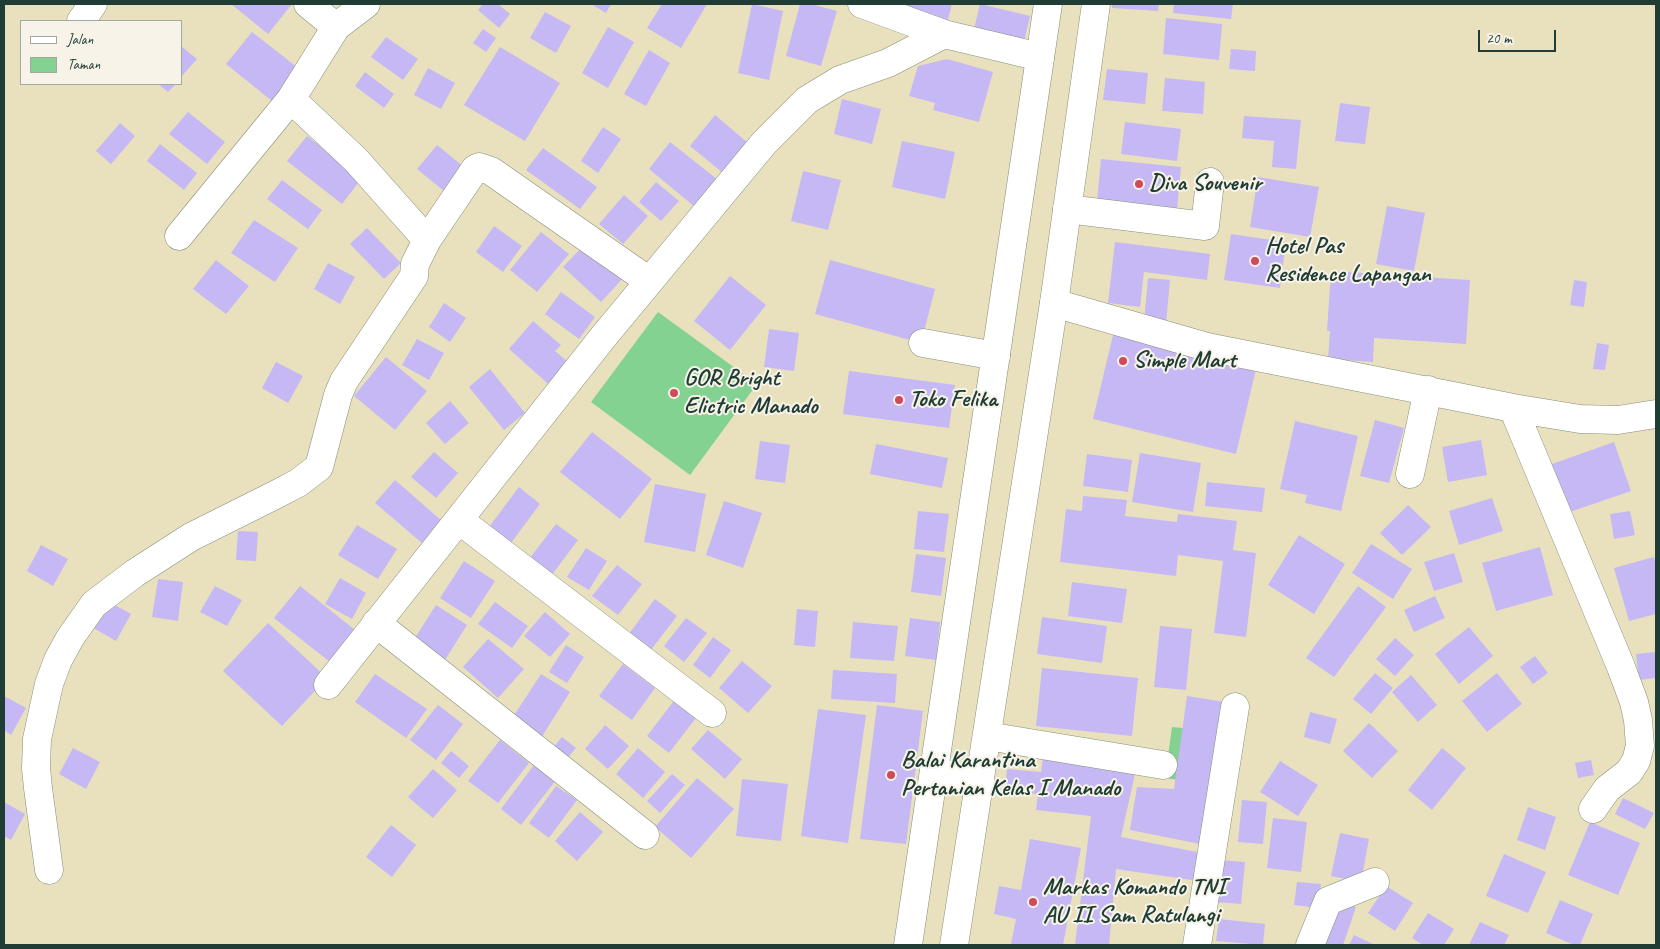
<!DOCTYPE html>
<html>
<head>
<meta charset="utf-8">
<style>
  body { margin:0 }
  #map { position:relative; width:1660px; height:949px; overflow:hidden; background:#e9e1be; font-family:Caveat,sans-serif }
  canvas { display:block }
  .frame { position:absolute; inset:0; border:5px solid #1f3d34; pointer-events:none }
  .legend { position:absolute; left:20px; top:20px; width:162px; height:65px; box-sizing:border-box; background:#f7f3e8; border:1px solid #a1aaa0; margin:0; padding:6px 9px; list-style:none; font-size:15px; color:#1f3d34 }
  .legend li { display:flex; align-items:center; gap:10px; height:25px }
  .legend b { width:25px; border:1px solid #a1aaa0 }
  .scale { position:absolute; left:1478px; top:30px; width:78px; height:22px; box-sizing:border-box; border:2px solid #1f3d34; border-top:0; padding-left:6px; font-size:15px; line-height:18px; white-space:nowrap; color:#1f3d34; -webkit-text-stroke:4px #f7f3e8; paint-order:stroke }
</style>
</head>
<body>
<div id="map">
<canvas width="1660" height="949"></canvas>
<div class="frame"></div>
<ul class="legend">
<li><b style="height:6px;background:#fff"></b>Jalan</li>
<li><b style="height:14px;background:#83d291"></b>Taman</li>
</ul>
<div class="scale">20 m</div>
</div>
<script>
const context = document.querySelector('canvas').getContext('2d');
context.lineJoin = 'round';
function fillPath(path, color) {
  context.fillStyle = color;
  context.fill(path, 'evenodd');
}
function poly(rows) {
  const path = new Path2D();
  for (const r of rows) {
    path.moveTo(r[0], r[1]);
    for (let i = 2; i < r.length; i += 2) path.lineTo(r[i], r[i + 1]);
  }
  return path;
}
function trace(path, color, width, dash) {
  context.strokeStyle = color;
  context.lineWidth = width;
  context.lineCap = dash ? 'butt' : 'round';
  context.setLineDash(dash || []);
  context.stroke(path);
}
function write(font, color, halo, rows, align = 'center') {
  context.font = font + ' Caveat,sans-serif';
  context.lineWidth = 4;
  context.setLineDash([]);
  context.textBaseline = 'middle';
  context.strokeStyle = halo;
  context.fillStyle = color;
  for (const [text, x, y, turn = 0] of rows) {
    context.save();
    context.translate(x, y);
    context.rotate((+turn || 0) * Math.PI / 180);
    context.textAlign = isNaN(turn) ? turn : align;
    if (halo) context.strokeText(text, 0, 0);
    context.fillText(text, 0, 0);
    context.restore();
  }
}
fillPath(poly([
  [658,312,757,384,690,475,591,402],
  [1172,727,1193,729,1185,781,1165,778]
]), '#83d291');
fillPath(poly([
  [231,4,292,4,268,34],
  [483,4,498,4,510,14,499,28,478,10],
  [591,4,611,4,606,13],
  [662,4,707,4,681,48,647,28],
  [752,4,783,11,769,80,738,73],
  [800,4,811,4,837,11,821,66,786,56],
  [909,4,952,4,946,27,905,17],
  [980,4,1030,16,1023,46,973,33],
  [1112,4,1159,4,1158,11,1112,8],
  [1174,4,1233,4,1231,19,1173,13],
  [545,12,571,26,556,53,530,38],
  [1166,18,1222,24,1219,60,1163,54],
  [608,27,634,42,608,88,582,73],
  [483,29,496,38,486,52,473,43],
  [252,32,298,68,272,101,226,64],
  [386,37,418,59,403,80,371,57],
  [181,46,197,59,181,77],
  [500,47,560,83,525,141,464,105],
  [1231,49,1256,51,1255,71,1229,69],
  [649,50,670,63,646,106,624,94],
  [947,59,993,72,979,122,933,110,935,103,909,96,918,66],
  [428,68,455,83,441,109,414,95],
  [1107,69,1148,73,1145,104,1103,100],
  [365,72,394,94,384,108,355,86],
  [1165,78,1205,82,1203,114,1162,111],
  [158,84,176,84,168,92],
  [842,99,881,109,872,144,834,134],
  [1340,103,1370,107,1365,144,1335,141],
  [188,112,225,142,207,164,169,134],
  [715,115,748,143,723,173,690,146],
  [1244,116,1301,120,1296,169,1272,167,1274,141,1242,138],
  [1125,122,1181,129,1177,161,1121,154],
  [120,123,135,136,111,164,96,151],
  [603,127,621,139,598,173,581,161],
  [307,136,362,178,342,204,287,161],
  [902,141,955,152,945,199,892,187],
  [670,142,718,180,695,207,649,169],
  [160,144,197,173,184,190,147,161],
  [437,145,464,167,444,191,417,169],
  [543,148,597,187,580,209,526,170],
  [1101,159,1181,167,1177,209,1097,201],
  [803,171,841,180,828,230,791,221],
  [1258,177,1319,187,1310,237,1250,227],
  [282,180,322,210,308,229,267,199],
  [656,182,679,201,661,221,639,202],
  [624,195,648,216,623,244,599,224],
  [1387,206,1425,213,1414,271,1376,264],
  [254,220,298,248,275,282,231,253],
  [494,226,522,246,503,272,476,252],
  [367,228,401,263,384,279,350,244],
  [541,232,569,254,537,292,510,270],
  [1231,234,1286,242,1280,288,1224,280],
  [587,242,625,276,601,302,563,267],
  [1115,242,1210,254,1207,280,1144,272,1140,307,1108,303],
  [216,260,249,286,226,314,193,289],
  [830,260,935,289,921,343,815,314],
  [328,263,355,277,340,304,314,289],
  [1331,271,1470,280,1466,344,1374,338,1373,362,1328,359,1330,331,1327,331],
  [730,276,766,305,730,350,694,321],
  [1148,278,1170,280,1166,324,1144,322],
  [1574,280,1587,282,1584,307,1570,305],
  [561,292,595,317,579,339,545,314],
  [444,303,466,318,450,342,429,327],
  [533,321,561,345,555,351,575,368,555,390,509,349],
  [769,329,799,333,794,371,764,367],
  [1113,335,1256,369,1236,454,1093,419],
  [417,339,444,353,429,380,402,365],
  [1597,343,1609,345,1605,370,1593,369],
  [386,357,427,391,395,430,354,396],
  [276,362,303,376,288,403,262,388],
  [490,369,525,413,504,430,469,387],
  [849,371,955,385,949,428,843,414],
  [450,401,469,423,445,444,426,423],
  [1375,420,1404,428,1389,483,1360,476],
  [1295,421,1358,436,1341,511,1305,503,1307,495,1280,489],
  [592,432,652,479,620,519,560,472],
  [1481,440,1487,475,1448,482,1442,447],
  [760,441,790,445,785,483,755,479],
  [1614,442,1631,491,1567,513,1549,465],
  [876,444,948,458,942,488,870,474],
  [434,452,458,473,436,498,411,477],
  [1140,453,1201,463,1193,512,1132,502],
  [1087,454,1132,460,1128,492,1083,486],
  [395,480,442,521,422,543,375,503],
  [1207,482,1265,488,1262,512,1205,506],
  [655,484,706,494,695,552,644,542],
  [519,487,540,504,511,543,489,527],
  [1083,496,1127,500,1125,516,1177,522,1178,514,1237,521,1233,550,1256,553,1246,637,1214,633,1223,561,1178,555,1176,576,1060,562,1066,509,1082,511],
  [1492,498,1503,531,1459,545,1449,511],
  [724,501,762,513,743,568,706,555],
  [1408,505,1431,527,1402,555,1380,533],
  [918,511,949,514,944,552,914,549],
  [1630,511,1635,535,1614,539,1610,514],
  [556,524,578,540,548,580,526,563],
  [357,525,397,549,378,579,338,555],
  [238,531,258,532,256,561,236,560],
  [1299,535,1345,564,1314,614,1268,585],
  [1371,544,1412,569,1393,599,1352,573],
  [41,545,68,559,53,586,27,571],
  [1540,547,1553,595,1496,611,1482,563],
  [586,548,607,561,589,590,567,577],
  [1454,553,1463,582,1434,591,1424,562],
  [916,554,946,558,941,596,911,592],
  [1654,557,1656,566,1656,614,1629,621,1614,568],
  [464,561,495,581,471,618,440,598],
  [617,565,642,584,618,615,592,596],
  [340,578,366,593,352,619,325,604],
  [158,579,183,582,178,621,152,617],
  [1072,582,1127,589,1122,623,1068,616],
  [215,586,242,600,227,626,200,612],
  [300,586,365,638,339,669,274,618],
  [1358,586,1386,607,1334,677,1306,658],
  [1435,596,1445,618,1414,632,1404,610],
  [104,599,131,614,116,641,90,626],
  [655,599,677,616,647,655,625,639],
  [495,602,528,626,512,648,478,624],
  [436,605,467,625,445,660,413,641],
  [797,609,818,611,815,647,794,645],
  [545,612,570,634,550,657,524,636],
  [1042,617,1107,626,1102,663,1037,654],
  [686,618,707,633,684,662,664,646],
  [910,618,940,622,936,660,905,656],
  [853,622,898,626,894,661,850,658],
  [268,623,327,678,282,726,223,671],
  [1160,626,1192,629,1186,690,1154,687],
  [1469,627,1493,656,1459,684,1435,654],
  [713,637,731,650,710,678,693,665],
  [1395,638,1414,655,1395,676,1376,659],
  [488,639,524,669,498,698,463,667],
  [566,645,584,657,567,683,549,672],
  [1656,652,1656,678,1639,680,1636,654],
  [1535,656,1548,673,1533,684,1520,667],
  [742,661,772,686,748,713,719,688],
  [623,664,655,688,632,720,599,696],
  [1042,668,1138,678,1132,736,1036,726],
  [833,670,897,674,895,703,831,699],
  [1375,673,1393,688,1371,714,1353,699],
  [1497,673,1522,704,1487,732,1462,701],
  [375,674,427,709,406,738,355,702],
  [541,674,570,692,541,738,511,720],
  [1411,675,1437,705,1418,722,1392,692],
  [4,696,26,708,11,735,4,730],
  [1187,696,1225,702,1210,846,1130,830,1137,787,1174,789],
  [677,697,699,714,669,753,647,736],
  [438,705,463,724,436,760,410,740],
  [877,705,923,711,906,844,860,839],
  [818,709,866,715,848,843,801,836],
  [1310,712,1337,719,1330,744,1304,737],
  [1369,723,1398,751,1372,778,1343,751],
  [605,725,629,746,608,769,585,749],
  [708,730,742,759,725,779,691,749],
  [562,737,576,748,565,761,552,749],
  [500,740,529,763,498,803,468,781],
  [73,748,100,762,86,789,59,774],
  [638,748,665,772,643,798,616,774],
  [1442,748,1466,768,1432,810,1408,790],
  [451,751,469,766,459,778,441,763],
  [1043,757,1137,765,1121,837,1207,854,1205,882,1116,869,1109,945,1075,945,1091,816,1036,810,1038,794,1005,791,1007,769,1041,772],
  [1591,760,1594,775,1578,778,1575,763],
  [1280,761,1318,785,1298,816,1260,792],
  [534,765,556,780,521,825,501,809],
  [433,769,457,790,433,818,408,797],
  [672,774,685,785,660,813,647,801],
  [697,778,734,809,691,858,655,827],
  [742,779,788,784,781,841,736,836],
  [556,786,577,800,549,838,529,823],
  [1623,798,1654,813,1645,829,1615,814],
  [1242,800,1267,802,1263,844,1238,842],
  [4,802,25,814,11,840,4,836],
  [1528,807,1556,817,1545,850,1517,840],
  [580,812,603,832,577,861,555,841],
  [1273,818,1307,822,1301,872,1267,868],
  [1590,822,1640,843,1618,895,1568,875],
  [391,825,416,845,392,877,366,857],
  [1340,833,1369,839,1361,882,1331,876],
  [1030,839,1081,848,1063,945,1011,944,1016,919,994,914,999,886,1021,890],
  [1504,854,1546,872,1528,913,1486,896],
  [1220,860,1245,862,1241,904,1216,902],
  [1297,882,1321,884,1318,908,1294,905],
  [1386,886,1413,903,1395,931,1368,913],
  [1336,900,1356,907,1343,945,1321,945],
  [1560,900,1593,914,1580,945,1574,945,1546,933],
  [1428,913,1454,929,1444,945,1423,945,1412,938],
  [1219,919,1265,924,1263,945,1216,941],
  [1480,922,1509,935,1504,945,1469,945],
  [1354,935,1375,945,1349,945]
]), '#c5b8f4');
const minor = poly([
  [308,4,336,27],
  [862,4,944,34,1040,57],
  [81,21,93,4],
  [1067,209,1205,226,1210,182],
  [179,236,291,99,336,27,366,4],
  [427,240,475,169,479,167,491,171,649,281],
  [1054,303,1207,347,1513,408,1580,419,1618,420,1656,414],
  [923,343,996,356],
  [1513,408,1621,667,1634,702,1638,720,1640,746,1636,761,1629,772,1607,789,1593,809],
  [1410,474,1428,390],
  [459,520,712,713],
  [376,623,645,835],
  [328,685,604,336,764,143,807,100,840,80,888,63,944,34],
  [987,736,1163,765],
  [49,870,38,788,36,768,37,739,49,684,58,660,70,638,94,604,135,573,191,537,277,494,298,483,319,467,338,395,344,381,414,276,415,264,427,240,356,160,291,99],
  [1197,945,1235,707],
  [1310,945,1328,901,1375,882]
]);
const highway = poly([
  [934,772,980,780],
  [908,945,1048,4],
  [954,945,1054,303,1096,4]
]);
trace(minor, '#848f79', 29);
trace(highway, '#848f79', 29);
trace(minor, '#fff', 28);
trace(highway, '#fff', 28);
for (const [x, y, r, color] of [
  [1139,184,5,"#d1495b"],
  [1255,261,5,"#d1495b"],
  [1123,361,5,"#d1495b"],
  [674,393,5,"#d1495b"],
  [899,400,5,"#d1495b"],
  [891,775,5,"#d1495b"],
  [1033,902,5,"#d1495b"]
]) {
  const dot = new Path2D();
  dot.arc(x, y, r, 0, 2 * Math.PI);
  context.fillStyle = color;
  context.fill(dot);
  trace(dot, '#f7f3e8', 2);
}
write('bold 24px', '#1f3d34', '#f7f3e8', [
  ["Diva Souvenir",1149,184],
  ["Hotel Pas",1265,247],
  ["Residence Lapangan",1265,275],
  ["Simple Mart",1133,361],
  ["GOR Bright",684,379],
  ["Elictric Manado",684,407],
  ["Toko Felika",909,400],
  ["Balai Karantina",901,761],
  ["Pertanian Kelas I Manado",901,789],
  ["Markas Komando TNI",1043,888],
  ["AU II Sam Ratulangi",1043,916]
], 'left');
</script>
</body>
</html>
